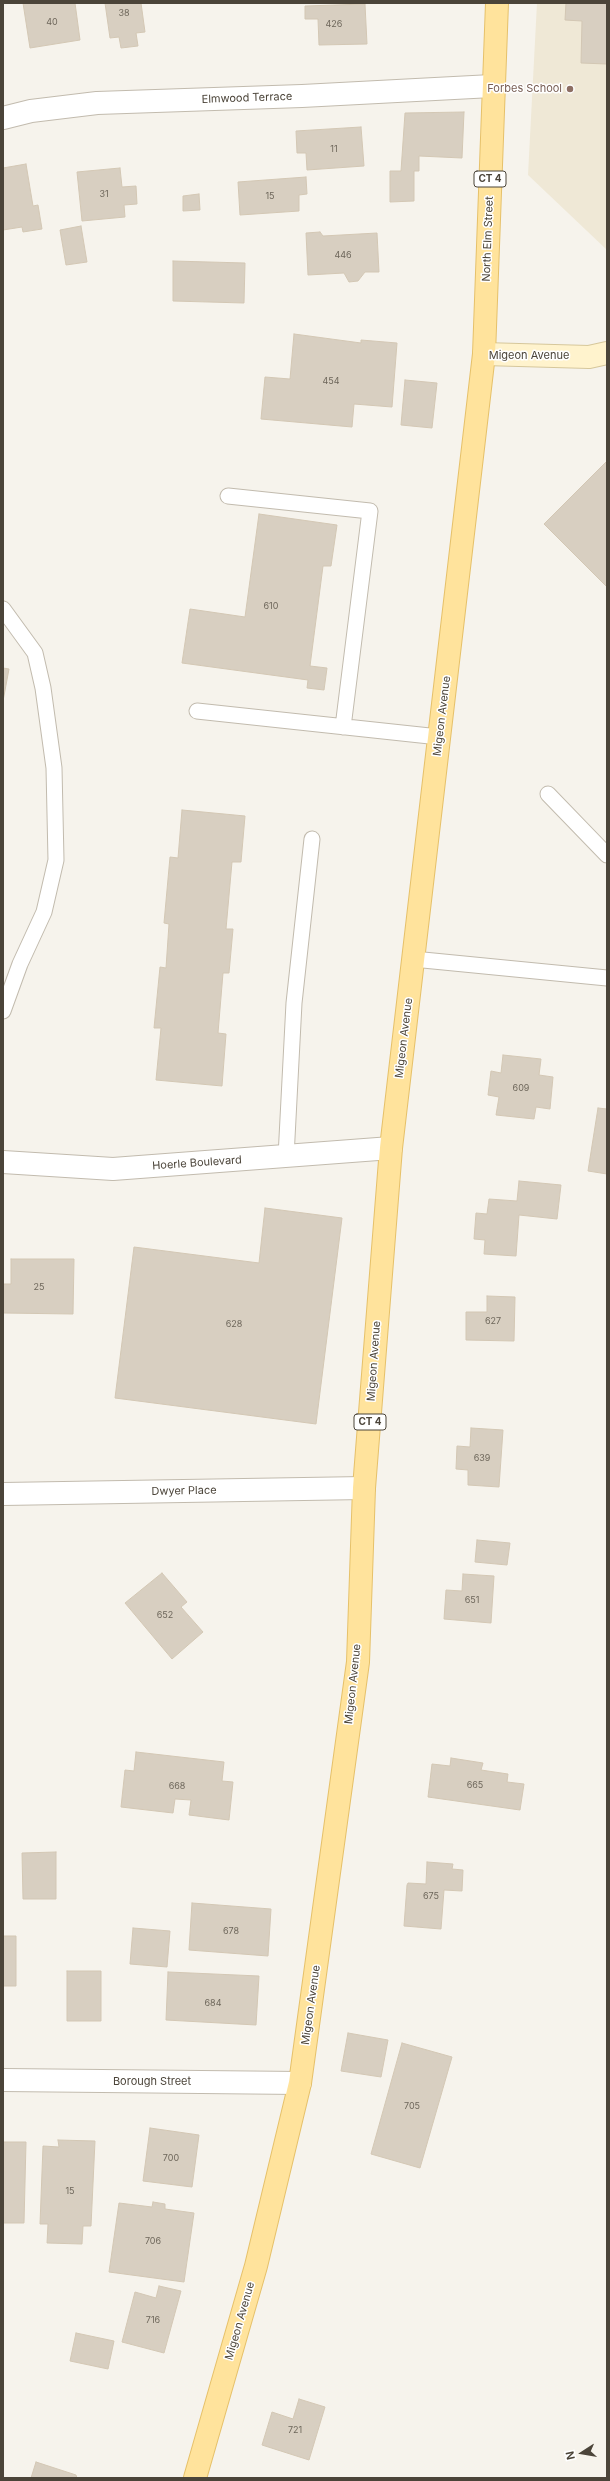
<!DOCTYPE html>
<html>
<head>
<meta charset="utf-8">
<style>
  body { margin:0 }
  #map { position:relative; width:610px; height:2481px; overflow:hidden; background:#f6f3ec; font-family:Inter,sans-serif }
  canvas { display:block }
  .frame { position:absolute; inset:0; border:4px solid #4b4439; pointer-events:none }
  .north { position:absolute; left:562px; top:2433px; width:40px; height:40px; -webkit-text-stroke:3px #fff; paint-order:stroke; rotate:258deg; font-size:11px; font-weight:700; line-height:16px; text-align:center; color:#4b4439 }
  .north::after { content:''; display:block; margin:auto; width:14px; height:18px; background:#4b4439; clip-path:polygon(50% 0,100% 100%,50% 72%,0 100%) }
</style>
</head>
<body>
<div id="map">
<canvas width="610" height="2481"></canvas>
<div class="frame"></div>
<div class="north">N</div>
</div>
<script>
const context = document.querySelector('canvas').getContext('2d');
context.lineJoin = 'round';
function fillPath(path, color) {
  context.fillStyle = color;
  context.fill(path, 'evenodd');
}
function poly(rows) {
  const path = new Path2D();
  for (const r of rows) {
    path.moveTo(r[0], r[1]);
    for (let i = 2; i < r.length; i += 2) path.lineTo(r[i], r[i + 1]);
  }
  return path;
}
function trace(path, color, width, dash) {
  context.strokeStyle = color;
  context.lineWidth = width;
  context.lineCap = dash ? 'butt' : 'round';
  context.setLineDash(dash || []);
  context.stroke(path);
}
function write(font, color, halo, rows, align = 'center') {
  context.font = font + ' Inter,sans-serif';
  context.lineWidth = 3;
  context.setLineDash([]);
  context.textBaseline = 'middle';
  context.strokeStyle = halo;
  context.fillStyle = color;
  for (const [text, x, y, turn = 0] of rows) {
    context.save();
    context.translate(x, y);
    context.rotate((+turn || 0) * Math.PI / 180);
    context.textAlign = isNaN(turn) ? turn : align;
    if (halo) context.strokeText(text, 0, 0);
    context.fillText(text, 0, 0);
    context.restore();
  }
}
fillPath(poly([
  [537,3,607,3,607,250,528,175]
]), '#efe8d6');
const building = poly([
  [23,3,75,3,80,40,30,48,23,3],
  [105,3,141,3,145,32,136,33,138,46,121,48,119,37,110,38,105,3],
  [566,3,607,3,607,64,581,63,582,21,565,20,566,3],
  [365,4,367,44,319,45,318,19,305,19,305,6,365,4],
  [464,112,462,158,419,156,419,171,414,171,414,201,390,202,390,171,401,171,405,113,464,112],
  [361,127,364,166,307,170,306,153,297,153,296,131,361,127],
  [26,164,33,206,38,205,42,229,23,232,22,227,3,230,3,168,26,164],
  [120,168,122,187,136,186,137,204,124,205,125,217,82,221,77,172,120,168],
  [306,177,307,194,299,195,299,211,240,215,238,182,306,177],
  [199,194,200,210,183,211,183,196,199,194],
  [81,226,87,262,66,265,60,230,81,226],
  [320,232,323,236,377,233,379,272,365,272,358,281,349,282,344,273,308,275,306,233,320,232],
  [173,261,245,263,244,303,173,301,173,261],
  [294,334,361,343,361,340,397,343,392,407,354,404,352,427,261,419,265,377,290,379,294,334],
  [405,380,437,383,432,428,401,425,405,380],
  [607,461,607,587,544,524,607,461],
  [259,514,337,525,331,566,323,566,310,666,327,668,324,690,307,688,308,680,182,663,190,609,245,617,259,514],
  [3,668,9,669,3,701,3,668],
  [182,810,245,816,241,862,232,862,226,929,233,929,229,973,223,973,218,1033,226,1034,222,1086,156,1080,161,1028,154,1028,160,967,166,968,169,924,164,923,170,857,178,858,182,810],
  [503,1055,541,1059,539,1075,553,1077,550,1109,536,1107,534,1119,496,1115,499,1097,488,1095,491,1071,501,1073,503,1055],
  [598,1108,607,1109,607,1174,588,1171,598,1108],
  [519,1181,561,1185,557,1219,519,1215,516,1256,484,1254,485,1240,474,1239,476,1213,487,1214,489,1199,517,1201,519,1181],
  [265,1208,342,1218,316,1424,115,1398,134,1247,259,1263,265,1208],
  [11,1259,74,1259,73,1314,3,1313,3,1284,11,1284,11,1259],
  [487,1296,515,1297,514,1341,466,1340,466,1312,487,1312,487,1296],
  [471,1428,503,1430,499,1487,468,1485,468,1470,456,1469,457,1446,470,1447,471,1428],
  [477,1540,510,1543,507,1565,475,1562,477,1540],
  [162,1573,187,1602,181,1607,203,1632,172,1659,125,1603,162,1573],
  [463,1574,494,1576,491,1623,444,1619,446,1590,462,1591,463,1574],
  [136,1752,224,1762,222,1781,233,1782,229,1820,189,1815,191,1800,175,1799,173,1813,121,1807,125,1770,134,1771,136,1752],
  [451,1758,483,1763,481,1770,508,1774,507,1782,524,1784,520,1810,428,1797,432,1764,450,1766,451,1758],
  [56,1852,56,1899,23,1899,22,1853,56,1852],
  [427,1862,453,1864,452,1869,463,1870,462,1891,444,1890,441,1929,404,1926,407,1885,408,1883,426,1884,427,1862],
  [192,1903,271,1909,268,1956,189,1950,192,1903],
  [133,1928,170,1931,167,1967,130,1964,133,1928],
  [3,1936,16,1936,16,1986,3,1986,3,1936],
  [67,1971,101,1971,101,2021,67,2021,67,1971],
  [168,1972,259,1976,256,2025,166,2020,168,1972],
  [348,2033,388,2040,381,2077,341,2071,348,2033],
  [402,2043,452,2057,420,2168,371,2154,402,2043],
  [150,2128,199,2135,192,2187,143,2181,150,2128],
  [58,2140,95,2141,91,2226,83,2226,82,2244,47,2243,48,2224,40,2224,43,2146,59,2147,58,2140],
  [3,2142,26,2142,24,2223,3,2223,3,2142],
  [153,2202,165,2204,165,2209,194,2213,184,2282,109,2272,119,2203,152,2207,153,2202],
  [159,2286,181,2291,164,2353,122,2342,135,2292,156,2298,159,2286],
  [76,2333,114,2341,108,2369,70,2361,76,2333],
  [299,2399,325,2407,309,2460,262,2445,272,2412,293,2419,299,2399],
  [36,2462,76,2475,77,2478,31,2478,36,2462]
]);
fillPath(building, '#d8cfc1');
trace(building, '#d3c7b4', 1);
const lane = poly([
  [228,496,370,511,343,727],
  [3,609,35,653,43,688,54,768,56,860,44,912,20,964,3,1011],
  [197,711,439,737],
  [548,794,607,855],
  [413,959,607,978],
  [286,1157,294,1003,312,839]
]);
const street = poly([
  [3,118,31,111,97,103,302,96,492,86],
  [3,1162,113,1169,391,1148],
  [3,1494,364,1488],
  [3,2080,300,2083]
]);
const secondary = poly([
  [484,354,589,357,607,353]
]);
const primary = poly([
  [195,2478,256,2266,300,2083,358,1662,364,1488,391,1148,484,354,497,3]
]);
trace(lane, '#c2bbae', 17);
trace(street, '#c2bbae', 24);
trace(secondary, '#d6c79b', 24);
trace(primary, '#e6c16a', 24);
trace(lane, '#fff', 15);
trace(street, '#fff', 22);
trace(secondary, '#fff3cd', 22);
trace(primary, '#ffe39c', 22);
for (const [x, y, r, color] of [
  [570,89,4,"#8d6e63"]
]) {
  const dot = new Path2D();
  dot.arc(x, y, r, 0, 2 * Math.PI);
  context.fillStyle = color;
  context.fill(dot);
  trace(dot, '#fff', 1.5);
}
write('9px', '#6e675b', null, [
  ["38",124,13],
  ["40",52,22],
  ["426",334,24],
  ["11",334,149],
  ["31",104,194],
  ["15",270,196],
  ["446",343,255],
  ["454",331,381],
  ["610",271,606],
  ["609",521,1088],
  ["25",39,1287],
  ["627",493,1321],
  ["628",234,1324],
  ["639",482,1458],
  ["651",472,1600],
  ["652",165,1615],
  ["665",475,1785],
  ["668",177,1786],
  ["675",431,1896],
  ["678",231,1931],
  ["684",213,2003],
  ["705",412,2106],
  ["700",171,2158],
  ["15",70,2191],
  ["706",153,2241],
  ["716",153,2320],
  ["721",295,2430]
]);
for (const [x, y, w] of [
  [490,179,32],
  [370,1422,32]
]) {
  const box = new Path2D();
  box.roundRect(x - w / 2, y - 8, w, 16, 3);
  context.fillStyle = '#fff';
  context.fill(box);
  trace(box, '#4b4439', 1);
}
write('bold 10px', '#4b4439', null, [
  ["CT 4",490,179],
  ["CT 4",370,1422]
]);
write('11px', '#785e54', '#fff', [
  ["Forbes School",562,89]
], 'right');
write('11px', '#4b4439', '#fff', [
  ["Elmwood Terrace",247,98,-2],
  ["North Elm Street",488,239,-88],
  ["Migeon Avenue",529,356],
  ["Migeon Avenue",442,716,-83],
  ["Migeon Avenue",404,1038,-83],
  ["Hoerle Boulevard",197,1163,-4],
  ["Migeon Avenue",374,1361,-86],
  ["Dwyer Place",184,1491,-1],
  ["Migeon Avenue",353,1684,-84],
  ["Migeon Avenue",311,2005,-82],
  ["Borough Street",152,2082],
  ["Migeon Avenue",240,2321,-74]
]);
</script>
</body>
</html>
